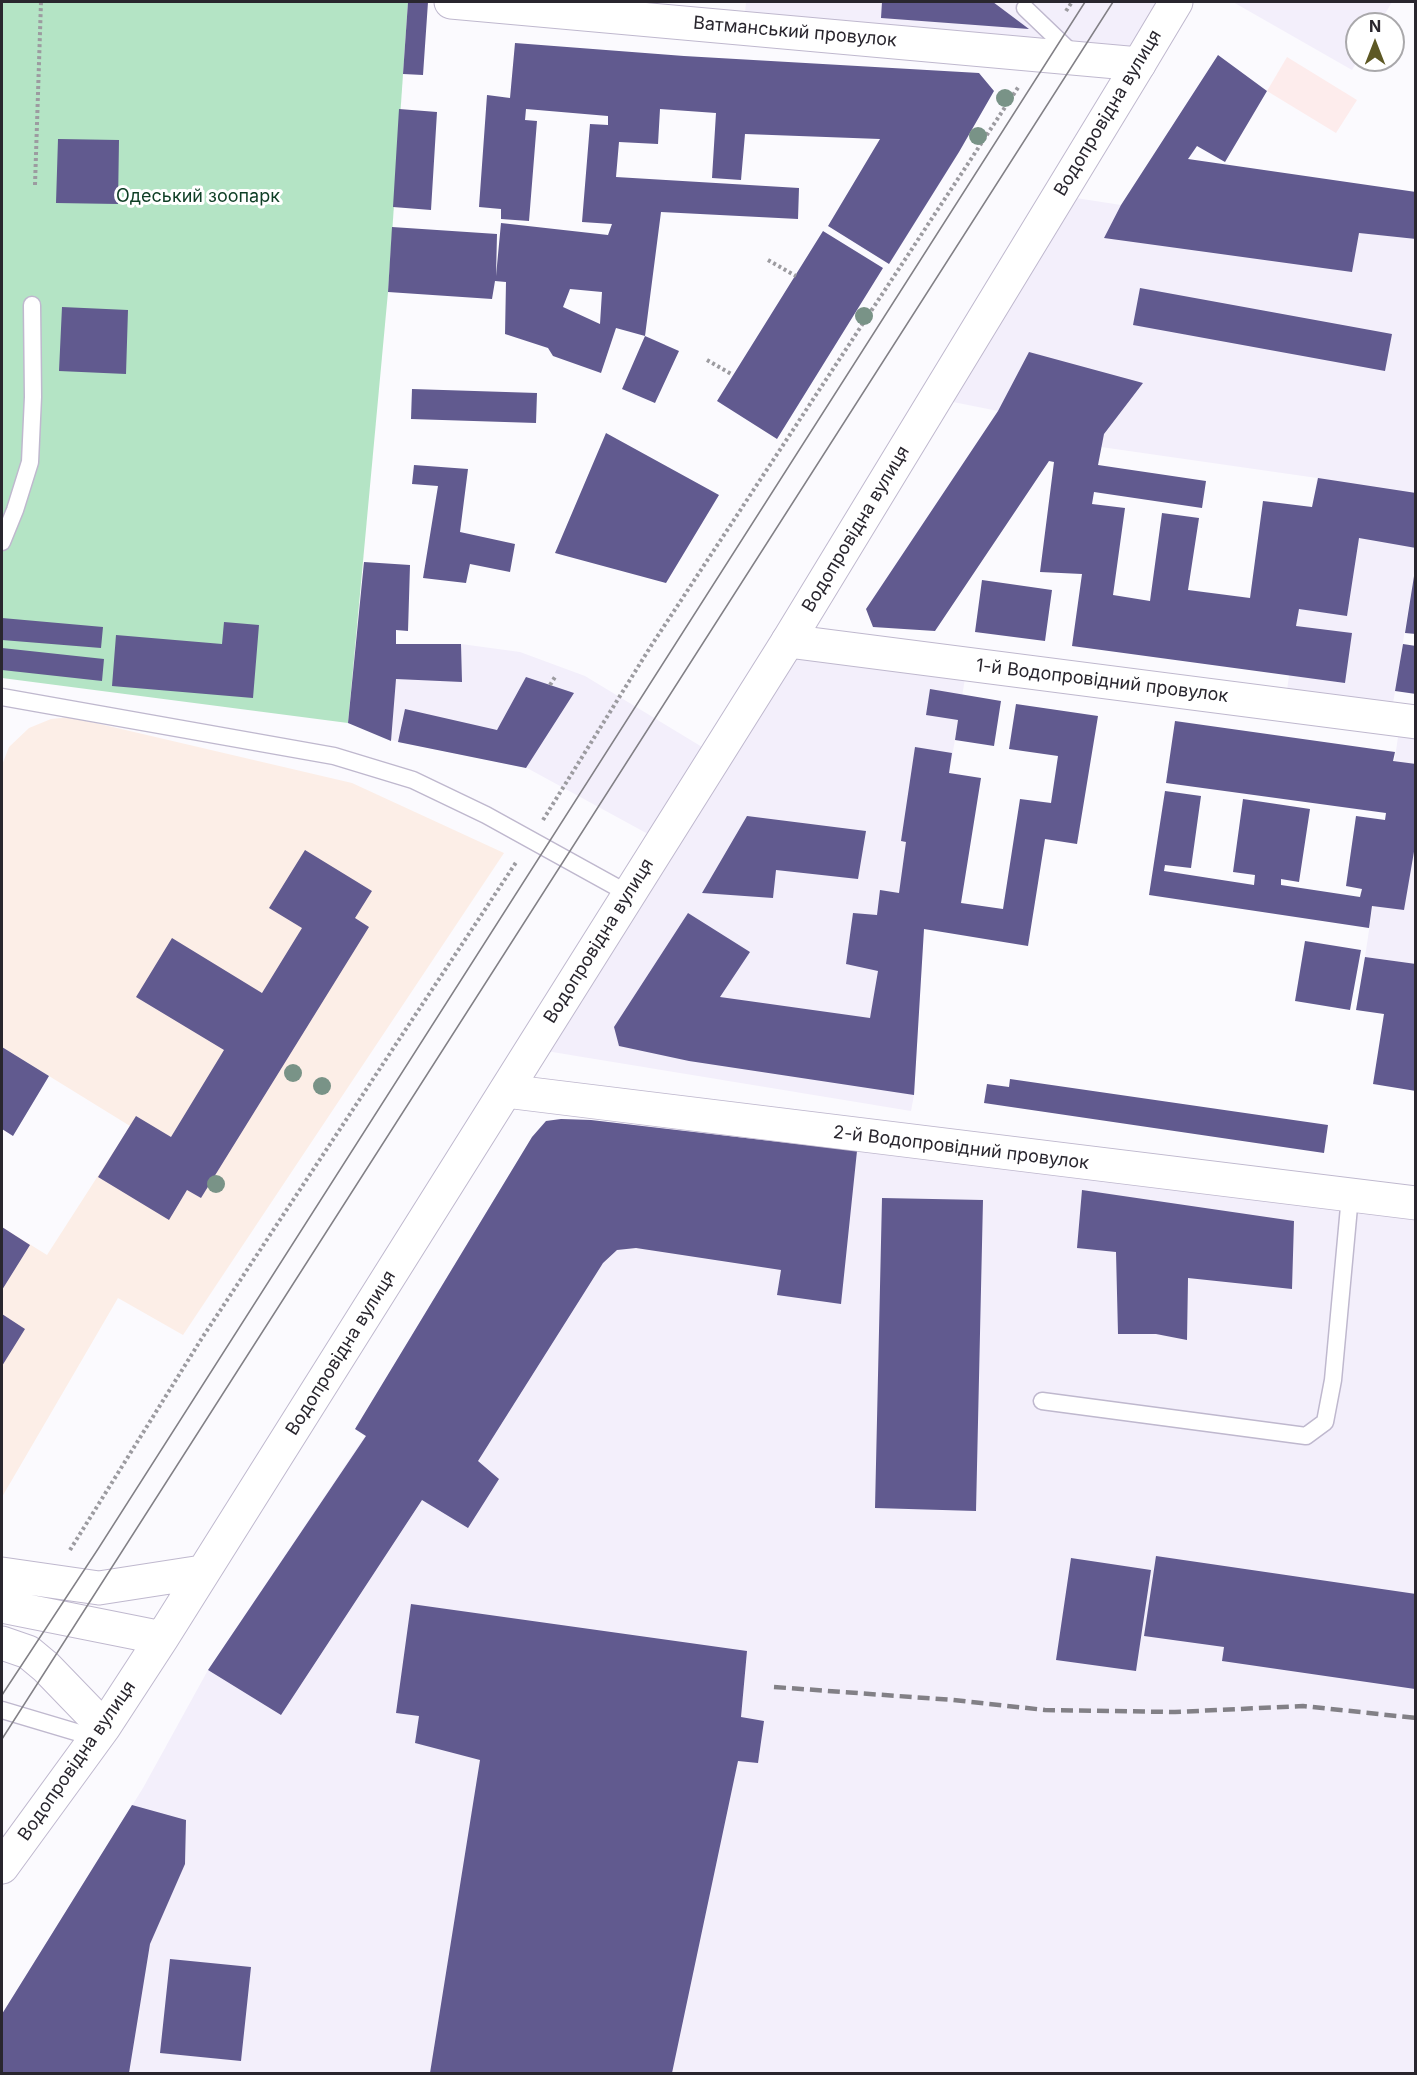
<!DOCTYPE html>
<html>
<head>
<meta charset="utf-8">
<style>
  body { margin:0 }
  #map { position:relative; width:1417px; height:2075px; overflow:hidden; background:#fbfafe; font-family:Inter,sans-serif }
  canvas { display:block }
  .frame { position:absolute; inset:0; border:3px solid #29262e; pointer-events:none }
  .north { position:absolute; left:1345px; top:12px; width:60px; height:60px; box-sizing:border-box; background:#fff; border:2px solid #a9a8ab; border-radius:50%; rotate:0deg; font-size:16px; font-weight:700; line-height:24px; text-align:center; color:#29262e }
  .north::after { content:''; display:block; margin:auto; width:21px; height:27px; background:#5d5824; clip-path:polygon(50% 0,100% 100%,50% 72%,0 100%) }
</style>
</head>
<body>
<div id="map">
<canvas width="1417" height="2075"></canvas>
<div class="frame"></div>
<div class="north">N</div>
</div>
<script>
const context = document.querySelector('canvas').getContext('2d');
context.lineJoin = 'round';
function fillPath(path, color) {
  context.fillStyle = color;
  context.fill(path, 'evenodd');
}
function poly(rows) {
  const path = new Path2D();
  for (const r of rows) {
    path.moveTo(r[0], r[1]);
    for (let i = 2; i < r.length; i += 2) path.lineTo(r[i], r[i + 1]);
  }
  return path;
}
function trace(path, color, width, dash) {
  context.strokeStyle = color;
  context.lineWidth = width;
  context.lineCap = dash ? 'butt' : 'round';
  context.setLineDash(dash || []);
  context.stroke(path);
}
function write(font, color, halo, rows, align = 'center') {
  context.font = font + ' Inter,sans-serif';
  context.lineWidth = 6;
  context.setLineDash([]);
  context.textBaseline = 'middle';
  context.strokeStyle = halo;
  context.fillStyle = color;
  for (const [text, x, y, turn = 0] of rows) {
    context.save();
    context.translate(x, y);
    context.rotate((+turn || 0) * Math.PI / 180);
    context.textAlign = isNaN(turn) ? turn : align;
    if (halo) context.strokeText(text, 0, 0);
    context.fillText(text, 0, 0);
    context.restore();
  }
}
fillPath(poly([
  [746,2,1173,2,1135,62,744,25],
  [1233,2,1392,2,1379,24,1357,24,1358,60,1352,70],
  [1063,196,1121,205,1415,239,1415,568,1391,716,1285,704,1317,478,1101,447,998,411,938,399],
  [358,631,396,644,461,644,520,652,585,676,712,753,659,840,527,768,398,742,348,723],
  [792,643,967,666,924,929,914,1095,911,1111,534,1049],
  [1400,724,1415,726,1415,964,1365,957],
  [561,1119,591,1120,1415,1212,1415,2073,2,2074,2,2014,143,1788,208,1670,365,1436,355,1429,532,1137,546,1121]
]), '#f3effb');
fillPath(poly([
  [70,717,352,783,504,853,183,1335,118,1298,2,1497,2,1227,47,1255,130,1126,2,1047,2,765,9,747,29,728,51,719]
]), '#fceee7');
fillPath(poly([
  [1287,57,1357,100,1336,133,1267,91]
]), '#fdecec');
fillPath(poly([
  [2,2,408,2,388,292,348,723,2,678]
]), '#b4e4c5');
fillPath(poly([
  [408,2,428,2,423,75,403,74],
  [882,2,993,2,1029,29,881,18],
  [515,43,684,56,979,73,994,91,959,152,889,264,828,226,880,139,745,134,741,180,712,178,716,113,660,109,658,144,619,142,616,177,799,188,798,219,661,212,645,336,616,328,601,373,553,356,548,348,505,334,506,282,495,281,492,299,388,292,392,227,497,234,496,276,501,223,608,235,612,224,582,222,590,124,608,125,608,116,526,109,525,120,537,121,529,221,501,219,501,209,479,207,487,95,510,98],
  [570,289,602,292,600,324,563,307],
  [1218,55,1267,91,1225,162,1197,146,1188,159,1416,192,1416,239,1359,233,1352,272,1104,238,1121,205],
  [399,109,437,112,431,210,393,207],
  [58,139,119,140,118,204,56,203],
  [823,231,883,268,777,439,717,401],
  [1140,288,1392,334,1385,371,1133,325],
  [62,307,128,310,126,374,59,371],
  [645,336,679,351,655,403,622,389],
  [1029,352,1143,383,1104,434,1098,465,1206,481,1202,508,1094,492,1092,504,1125,508,1113,595,1150,601,1162,513,1199,518,1188,590,1250,598,1263,501,1312,507,1318,478,1416,493,1416,548,1359,538,1347,616,1299,609,1296,626,1352,633,1345,683,1072,646,1082,574,1040,572,1054,462,1049,461,935,631,873,627,866,609,998,411],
  [412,389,537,393,536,423,411,419],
  [606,433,719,495,666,583,555,553],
  [414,465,468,469,460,532,515,544,510,572,470,564,466,583,423,578,438,486,412,484],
  [364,562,410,565,408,631,396,630,396,644,461,644,462,682,396,679,391,741,348,723],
  [1414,576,1416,576,1416,634,1405,633],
  [982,580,1052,590,1045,641,975,632],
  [2,618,103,627,101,648,2,640],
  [224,622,259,625,253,698,112,686,116,635,222,644],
  [1403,644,1416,646,1416,694,1395,691],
  [2,648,104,659,102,681,2,670],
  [526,677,574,693,526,768,398,742,405,709,497,730],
  [930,689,1001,701,994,746,955,740,958,720,926,715],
  [1016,704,1098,716,1077,844,1045,839,1028,946,924,929,914,1095,689,1061,619,1046,614,1027,688,913,750,952,720,997,870,1018,878,971,846,964,853,913,877,915,880,890,899,893,906,842,901,841,915,747,952,753,949,773,981,778,961,903,1003,909,1020,799,1051,803,1058,756,1009,749],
  [1175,721,1395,752,1393,761,1416,764,1416,840,1404,910,1372,906,1369,928,1149,895,1165,791,1201,796,1191,868,1165,865,1164,871,1254,885,1255,875,1233,872,1243,799,1310,809,1299,882,1281,879,1281,885,1360,897,1362,889,1346,886,1356,816,1385,820,1386,813,1166,783],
  [747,816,866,831,858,879,776,870,773,898,702,893],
  [305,850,372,891,355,918,369,927,201,1198,187,1190,169,1220,98,1177,136,1116,171,1137,224,1050,136,997,172,938,262,993,302,928,269,908],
  [1305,941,1361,950,1350,1010,1295,1001],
  [1365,957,1416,964,1416,1091,1373,1084,1384,1014,1356,1010],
  [2,1047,49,1076,13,1136,2,1129],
  [1010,1079,1328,1125,1324,1153,984,1103,987,1084,1009,1087],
  [561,1119,591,1120,857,1151,841,1304,777,1295,781,1270,636,1248,617,1250,603,1263,478,1461,499,1479,468,1528,422,1500,281,1715,208,1670,366,1436,355,1429,532,1137,546,1121],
  [1082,1190,1294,1221,1292,1289,1188,1278,1187,1340,1156,1334,1118,1334,1116,1252,1077,1248],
  [882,1198,983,1200,976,1511,875,1508],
  [2,1227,30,1245,2,1290],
  [2,1314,25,1329,2,1366],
  [1156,1556,1416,1594,1415,1689,1222,1661,1224,1647,1144,1636],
  [1071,1558,1151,1570,1136,1671,1056,1660],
  [411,1604,747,1651,741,1717,764,1721,758,1763,738,1761,672,2073,430,2073,480,1760,415,1743,419,1716,396,1713],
  [132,1805,186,1820,185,1864,150,1944,129,2073,2,2073,2,2014],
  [170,1959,251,1967,241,2061,160,2053]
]), '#615a8f');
const lane = poly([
  [1025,8,1074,55],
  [2,542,15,510,30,462,33,397,32,305],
  [2,697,334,756,413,780,486,815,629,894],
  [1042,1401,1306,1436,1325,1422,1333,1380,1350,1196],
  [2,1710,96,1738]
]);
const street = poly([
  [451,2,1139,64],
  [788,641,1416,722],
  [506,1091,1416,1203]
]);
const primary = poly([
  [2,1574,99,1588,202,1572],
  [2,1606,162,1638],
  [2,1643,28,1652,46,1667,104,1727],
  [2,1867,104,1727,162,1638,788,641,1139,64,1176,2]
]);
trace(lane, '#bfb8ce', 19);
trace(street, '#bfb8ce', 35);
trace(primary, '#bfb8ce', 35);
trace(poly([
  [1066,11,1072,2],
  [35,185,41,2],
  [768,260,796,276],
  [707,360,733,375],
  [550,685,555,677],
  [543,820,651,646,1019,86],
  [70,1550,202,1338,517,861]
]), '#9c9ba0', 4, [3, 3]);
trace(lane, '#fff', 16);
trace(street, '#fff', 33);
trace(primary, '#fff', 33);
trace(poly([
  [2,1695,98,1549,1085,2],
  [2,1739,1113,2]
]), '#828086', 1.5);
trace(poly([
  [774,1687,953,1700,1045,1710,1175,1712,1303,1706,1416,1718]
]), '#828086', 4.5, [12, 6]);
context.fillStyle = '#799387';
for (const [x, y] of [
  [1005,98],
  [978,136],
  [864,316],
  [293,1073],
  [322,1086],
  [216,1184]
]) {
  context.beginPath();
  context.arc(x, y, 9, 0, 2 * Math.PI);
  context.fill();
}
write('18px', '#29262e', '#fff', [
  ["Ватманський провулок",795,32,5],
  ["Водопровідна вулиця",1108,113,-59],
  ["Водопровідна вулиця",856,529,-59],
  ["1-й Водопровідний провулок",1102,681,7],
  ["Водопровідна вулиця",599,941,-58],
  ["2-й Водопровідний провулок",961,1148,7],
  ["Водопровідна вулиця",341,1353,-58],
  ["Водопровідна вулиця",77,1761,-55]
]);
write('18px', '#0e3e25', '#fff', [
  ["Одеський зоопарк",198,197]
]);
</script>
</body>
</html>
